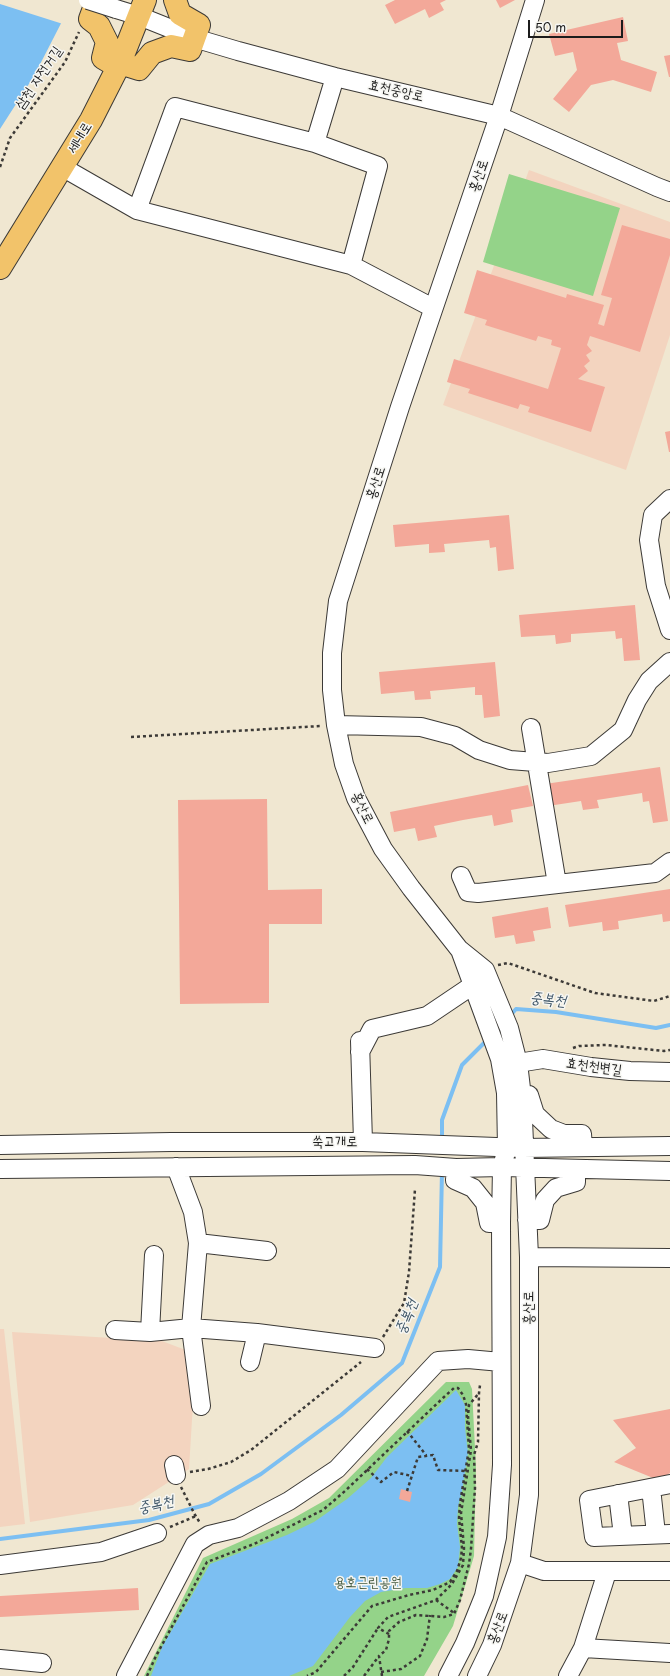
<!DOCTYPE html>
<html>
<head>
<meta charset="utf-8">
<style>
  body { margin:0 }
  #map { position:relative; width:670px; height:1676px; overflow:hidden; background:#f0e7d1; font-family:"Playpen Sans",sans-serif }
  canvas { display:block }
  .scale { position:absolute; left:528px; top:20px; width:95px; height:18px; box-sizing:border-box; border:2px solid #1c1c1c; border-top:0; padding-left:5px; font-size:12px; line-height:14px; white-space:nowrap; color:#1c1c1c; -webkit-text-stroke:3px #f6f6f2; paint-order:stroke }
</style>
</head>
<body>
<div id="map">
<canvas width="670" height="1676"></canvas>
<div class="scale">50 m</div>
</div>
<script>
const context = document.querySelector('canvas').getContext('2d');
context.lineJoin = 'round';
function fillPath(path, color) {
  context.fillStyle = color;
  context.fill(path, 'evenodd');
}
function poly(rows) {
  const path = new Path2D();
  for (const r of rows) {
    path.moveTo(r[0], r[1]);
    for (let i = 2; i < r.length; i += 2) path.lineTo(r[i], r[i + 1]);
  }
  return path;
}
function trace(path, color, width, dash) {
  context.strokeStyle = color;
  context.lineWidth = width;
  context.lineCap = dash ? 'butt' : 'round';
  context.setLineDash(dash || []);
  context.stroke(path);
}
function write(font, color, halo, rows, align = 'center') {
  context.font = font + ' "Playpen Sans","Poor Story",sans-serif';
  context.lineWidth = 3;
  context.setLineDash([]);
  context.textBaseline = 'middle';
  context.strokeStyle = halo;
  context.fillStyle = color;
  for (const [text, x, y, turn = 0] of rows) {
    context.save();
    context.translate(x, y);
    context.rotate((+turn || 0) * Math.PI / 180);
    context.textAlign = isNaN(turn) ? turn : align;
    if (halo) context.strokeText(text, 0, 0);
    context.fillText(text, 0, 0);
    context.restore();
  }
}
fillPath(poly([
  [529,170,670,222,670,335,626,470,443,405],
  [0,1329,4,1329,25,1524,0,1527],
  [12,1332,162,1341,196,1354,189,1469,133,1505,30,1522]
]), '#f3d4bf');
fillPath(poly([
  [509,174,620,208,593,296,483,262],
  [446,1382,469,1382,472,1389,476,1468,474,1556,453,1626,424,1676,144,1676,203,1558,292,1519,329,1498]
]), '#94d389');
fillPath(poly([
  [0,0,73,0,34,76,0,129],
  [456,1390,465,1405,465,1428,468,1453,462,1491,458,1507,457,1524,460,1547,458,1567,450,1579,440,1584,427,1588,406,1588,381,1592,365,1601,350,1617,313,1666,289,1676,151,1676,162,1647,210,1564,287,1535,314,1522,347,1499,371,1478,387,1457]
]), '#7cbff2');
fillPath(poly([
  [0,0,75,0,63,24,0,4]
]), '#f0e7d1');
trace(poly([
  [509,1017,516,1009,556,1012,656,1028,670,1025],
  [442,1140,442,1120,462,1065,488,1039],
  [0,1539,149,1520,209,1504,261,1474,341,1415,402,1363,440,1267,442,1171]
]), '#7cbff2', 4);
fillPath(poly([
  [395,0,446,0,440,3,444,10,429,18,425,9,395,24,385,5],
  [496,0,515,0,500,8],
  [623,17,628,41,617,43,621,60,657,72,651,92,613,80,591,85,569,112,553,99,577,70,573,52,555,56,549,34],
  [670,55,670,77,669,77,664,56],
  [622,225,670,239,670,255,640,352,590,336,587,345,592,351,586,355,590,361,584,366,588,371,578,379,605,387,591,432,528,412,530,407,520,404,518,409,468,393,470,389,447,382,454,359,548,389,561,348,551,345,552,340,538,336,536,341,485,325,487,320,464,313,477,270,566,298,567,294,604,305,598,324,604,326,612,298,601,295],
  [670,431,670,452,669,452,665,432],
  [509,515,514,569,498,571,496,547,490,548,489,540,444,544,445,552,429,553,429,544,395,547,393,525],
  [635,605,640,660,624,661,622,638,616,639,615,631,571,634,571,642,556,644,555,635,521,637,519,615],
  [495,662,500,716,484,718,482,695,475,695,475,687,430,691,431,699,415,700,414,691,381,694,379,672],
  [660,767,668,821,653,823,649,801,643,802,642,793,597,800,599,808,583,810,581,801,548,806,545,784],
  [528,785,533,806,511,810,513,822,494,826,492,815,463,820,434,826,437,837,418,841,415,828,394,832,390,812],
  [267,799,268,890,322,889,322,924,269,924,269,1003,180,1004,178,800],
  [670,889,670,921,663,922,662,914,618,921,619,929,603,931,602,922,569,927,565,905],
  [548,907,551,928,533,931,535,941,516,944,514,935,495,938,492,917],
  [670,1409,670,1473,658,1480,614,1462,636,1448,613,1420],
  [401,1489,412,1492,410,1502,399,1499],
  [138,1588,139,1610,0,1617,0,1596]
]), '#f3a899');
const minor = poly([
  [116,9,139,16,194,38,238,51,335,77,499,116,657,187,670,192],
  [315,143,335,77],
  [62,167,137,210,351,265,433,308],
  [137,210,175,107,315,143,378,166,351,265],
  [670,499,653,515,649,540,656,586,670,630],
  [336,725,421,727,455,736,479,750,510,760,548,763,591,756,623,730,637,700,649,681,670,662],
  [531,728,557,884],
  [461,876,468,892,478,893,655,873,670,862],
  [360,1041,363,1142],
  [360,1052,372,1029,427,1016,473,985],
  [518,1063,543,1059,591,1067,630,1071,670,1072],
  [525,1096,529,1095,535,1114,551,1129,564,1134,582,1134,583,1147],
  [0,1145,171,1142,363,1142,523,1148,670,1146],
  [176,1167,193,1212,198,1243,191,1328,201,1406],
  [456,1168,455,1180,473,1188,485,1203,489,1223,501,1223],
  [0,1169,415,1165,456,1168,502,1167,670,1171],
  [527,1220,540,1220,545,1200,556,1188,576,1182,576,1170],
  [198,1243,267,1251],
  [529,1257,670,1258],
  [115,1330,150,1332,191,1328,257,1333,375,1348],
  [150,1332,154,1255],
  [250,1362,257,1333],
  [174,1465,176,1475],
  [670,1484,589,1500,594,1537,670,1534],
  [651,1488,656,1534],
  [618,1494,623,1536],
  [520,1563,544,1571,670,1571],
  [0,1565,101,1552,157,1533],
  [583,1648,670,1653],
  [0,1659,42,1663],
  [126,1676,195,1544,209,1535,238,1528,289,1501,337,1469,438,1361,468,1359,501,1362],
  [448,1676,465,1643,484,1596,497,1537,502,1465,501,1223,502,1167,507,1148,506,1093,500,1059,460,950],
  [477,1676,492,1645,520,1563,529,1495,529,1257,522,1097,518,1063,509,1028,485,970,459,949,411,888,383,849,356,798,344,764,336,725,332,690,332,653,338,601,400,407,499,116,535,0],
  [568,1676,583,1648,607,1572]
]);
const major = poly([
  [96,3,90,19,99,26,107,42,103,58,118,67],
  [120,63,139,69,152,53,171,46,190,50,199,25,180,14,175,0],
  [0,268,91,120,120,63,145,0]
]);
trace(minor, '#3c3a37', 20);
trace(major, '#3c3a37', 24);
trace(poly([
  [0,167,10,138,65,62,79,32],
  [131,737,321,726],
  [498,965,508,963,595,993,654,1001,670,996],
  [573,1048,579,1046,606,1045,664,1051,670,1050],
  [383,1337,404,1303,409,1272,415,1189],
  [407,1431,426,1455],
  [367,1469,381,1482,394,1472,412,1476],
  [190,1472,208,1469,231,1462,251,1450,361,1362],
  [181,1487,194,1513,200,1523],
  [407,1491,418,1457,433,1455,438,1470,466,1471],
  [170,1527,196,1516],
  [436,1600,454,1613],
  [389,1634,378,1628,388,1617,436,1600,452,1584,463,1565,464,1548,461,1513,471,1450,468,1416,469,1405,479,1393],
  [381,1672,401,1669,420,1656,427,1639,430,1615],
  [147,1676,156,1656,207,1562,254,1544,323,1510,345,1491,444,1397,454,1388,458,1388,463,1395,466,1404,469,1449,460,1503,459,1518,462,1548,461,1558,457,1571,450,1582,433,1590,409,1595,372,1606,316,1672,307,1676],
  [344,1676,353,1667,378,1628],
  [364,1676,379,1656],
  [382,1676,379,1656,386,1650,389,1639,389,1631,399,1622,416,1615,444,1617,454,1614,460,1600,469,1564,471,1549,475,1488,474,1455,478,1442,479,1393,480,1385]
]), '#3c3a37', 2.5, [3, 3]);
trace(minor, '#fff', 18);
trace(major, '#f2c36a', 22);
const minorBridge = poly([
  [88,0,116,9]
]);
trace(minorBridge, '#3c3a37', 20, []);
trace(minorBridge, '#fff', 18);
write('14px', '#1c1c1c', '#f6f6f2', [
  ["삼천 자전거길",39,78,-56],
  ["효천중앙로",396,91,13],
  ["세내로",80,138,-59],
  ["홍산로",479,176,-71],
  ["홍산로",376,483,-72],
  ["홍산로",362,808,64],
  ["효천천변길",594,1067,8],
  ["쑥고개로",335,1142],
  ["홍산로",529,1308,-90],
  ["홍산로",498,1628,-69]
]);
write('14px', '#465c42', '#f6f6f2', [
  ["용호근린공원",368,1583]
]);
write('italic 15px', '#3e5567', '#f6f6f2', [
  ["중복천",548,1000,6],
  ["중복천",407,1317,-68],
  ["중복천",156,1505,-13]
]);
</script>
</body>
</html>
